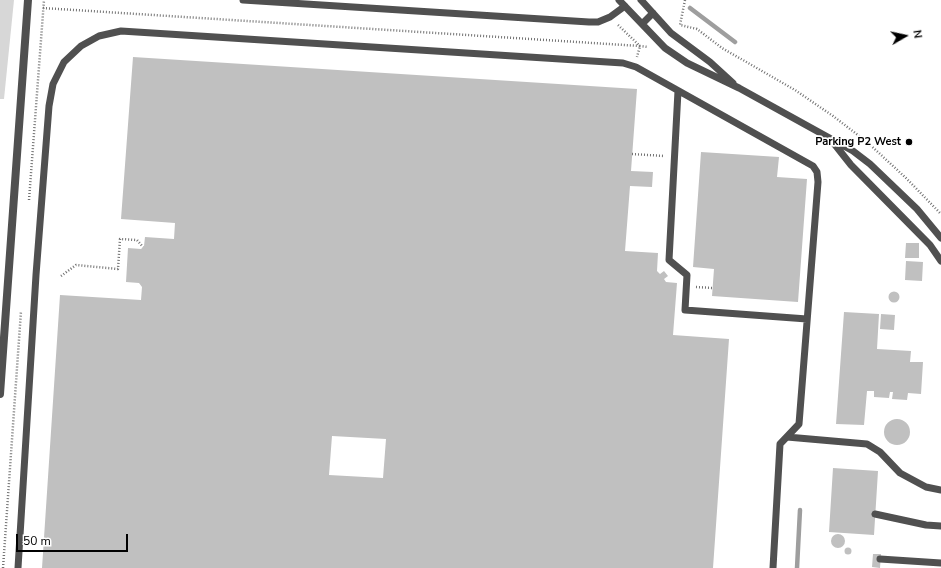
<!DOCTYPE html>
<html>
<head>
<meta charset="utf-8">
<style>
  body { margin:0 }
  #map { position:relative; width:941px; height:568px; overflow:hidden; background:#fff; font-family:"Nunito Sans",sans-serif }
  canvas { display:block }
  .north { position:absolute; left:885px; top:16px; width:40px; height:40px; -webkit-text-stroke:3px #fff; paint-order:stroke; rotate:81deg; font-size:11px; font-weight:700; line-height:16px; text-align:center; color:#000 }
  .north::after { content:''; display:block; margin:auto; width:14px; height:18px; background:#000; clip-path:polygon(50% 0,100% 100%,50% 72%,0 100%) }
  .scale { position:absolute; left:16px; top:534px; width:112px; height:18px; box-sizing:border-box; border:2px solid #000; border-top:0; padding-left:5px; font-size:12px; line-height:14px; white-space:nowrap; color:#000; -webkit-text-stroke:3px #fff; paint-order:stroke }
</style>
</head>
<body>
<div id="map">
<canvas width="941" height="568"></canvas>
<div class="north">N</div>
<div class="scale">50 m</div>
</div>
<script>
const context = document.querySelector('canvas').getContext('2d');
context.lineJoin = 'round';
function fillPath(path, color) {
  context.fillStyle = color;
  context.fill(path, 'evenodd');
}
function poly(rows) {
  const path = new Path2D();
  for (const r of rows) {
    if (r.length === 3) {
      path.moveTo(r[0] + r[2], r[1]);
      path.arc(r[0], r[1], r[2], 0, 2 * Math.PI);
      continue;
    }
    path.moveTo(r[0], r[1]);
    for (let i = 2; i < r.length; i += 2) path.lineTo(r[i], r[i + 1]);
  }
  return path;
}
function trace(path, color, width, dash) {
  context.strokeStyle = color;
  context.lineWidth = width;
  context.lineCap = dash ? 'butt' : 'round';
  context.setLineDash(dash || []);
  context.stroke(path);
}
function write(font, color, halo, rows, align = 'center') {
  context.font = font + ' "Nunito Sans",sans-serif';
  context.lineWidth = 3.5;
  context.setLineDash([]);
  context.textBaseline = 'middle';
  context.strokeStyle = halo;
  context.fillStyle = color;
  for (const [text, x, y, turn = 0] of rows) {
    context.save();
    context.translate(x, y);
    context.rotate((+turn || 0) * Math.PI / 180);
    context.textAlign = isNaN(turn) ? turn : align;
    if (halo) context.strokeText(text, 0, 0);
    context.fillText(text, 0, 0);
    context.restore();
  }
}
fillPath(poly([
  [0,0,14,0,4,99,0,99]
]), '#d7d7d7');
trace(poly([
  [690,8,735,42],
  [797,568,800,510]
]), '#9e9e9e', 4.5);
fillPath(poly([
  [133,57,637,89,631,171,653,172,652,187,630,186,625,251,658,253,657,271,660,274,664,271,668,276,664,279,666,282,677,283,673,335,729,339,713,568,42,568,60,295,141,300,142,287,139,283,126,282,128,248,141,249,144,246,145,237,174,239,175,223,121,219],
  [332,436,386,439,383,478,329,475],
  [701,152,779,157,777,177,807,179,798,302,712,296,714,269,693,267],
  [906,243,919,243,919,258,905,258],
  [906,261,923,262,922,281,905,280],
  [894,297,5.5],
  [844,312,879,314,877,349,911,351,910,362,923,362,921,394,908,393,907,400,892,399,893,392,890,392,889,398,874,397,874,391,867,391,864,425,836,424],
  [881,314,895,315,894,330,880,329],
  [897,432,13],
  [833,468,878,471,874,535,829,532],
  [838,541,7],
  [848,551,3.5],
  [873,554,881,554,880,568,872,567]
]), '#c0c0c0');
trace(poly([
  [685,0,680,25,697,29,722,48,795,90,833,116,867,142,906,178,941,214],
  [43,8,640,46,637,57],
  [618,25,640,46,648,47],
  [632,154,664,156],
  [29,200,44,0],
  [61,276,76,265,118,269,120,239,137,240,143,247],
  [696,287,713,288],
  [3,568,21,311]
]), '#727272', 2.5, [1, 2]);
trace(poly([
  [243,0,589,22,598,22,610,17,625,6],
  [619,0,665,48,687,63,739,88,853,151,870,164,917,209,941,238],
  [641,0,671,33,710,62,733,83],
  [642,24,653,13],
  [678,91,669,260,687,275,685,310,807,319],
  [832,141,851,165,930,245,941,261],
  [787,437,867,444,880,452,900,473,926,487,941,490],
  [875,514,926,525,941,526],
  [880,559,941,563],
  [18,568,36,275,49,106,53,84,64,62,81,46,99,36,121,31,623,63,636,67,813,166,817,172,818,182,799,424,780,444,773,568]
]), '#505050', 7);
trace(poly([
  [0,394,28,0]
]), '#505050', 8);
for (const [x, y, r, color] of [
  [909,142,4,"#000"]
]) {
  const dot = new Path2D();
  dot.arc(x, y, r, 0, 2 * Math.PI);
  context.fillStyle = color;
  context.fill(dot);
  trace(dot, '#fff', 1.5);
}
write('bold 11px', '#000', '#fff', [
  ["Parking P2 West",901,142]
], 'right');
</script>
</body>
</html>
